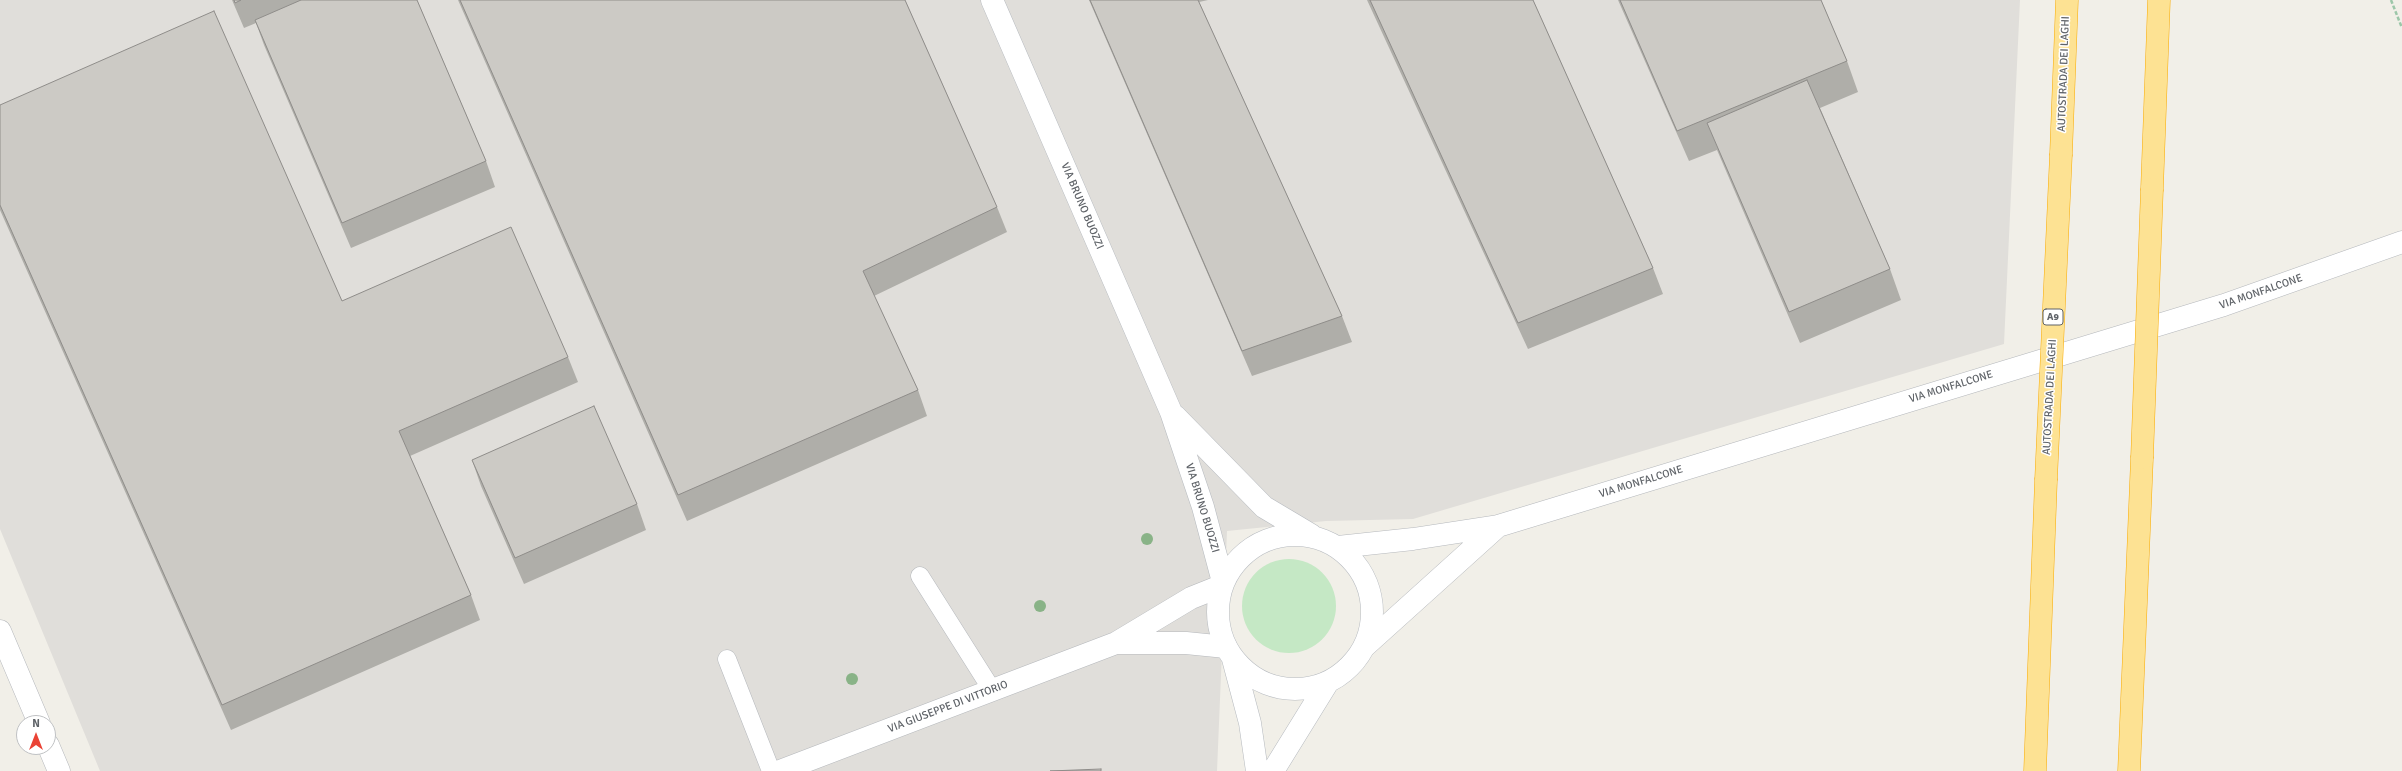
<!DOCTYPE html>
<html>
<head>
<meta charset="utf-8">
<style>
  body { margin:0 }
  #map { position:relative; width:2402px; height:771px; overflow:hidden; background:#f1efe8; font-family:Signika,sans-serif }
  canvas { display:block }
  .north { position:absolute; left:16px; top:715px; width:40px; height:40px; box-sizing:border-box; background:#fff; border:1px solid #bfc1c3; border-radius:50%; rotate:0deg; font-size:11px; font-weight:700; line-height:16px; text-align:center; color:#5f6368 }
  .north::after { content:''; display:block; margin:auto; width:14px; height:18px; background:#ea4335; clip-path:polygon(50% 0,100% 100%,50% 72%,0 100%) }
</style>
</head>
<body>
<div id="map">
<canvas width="2402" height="771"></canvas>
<div class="north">N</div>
</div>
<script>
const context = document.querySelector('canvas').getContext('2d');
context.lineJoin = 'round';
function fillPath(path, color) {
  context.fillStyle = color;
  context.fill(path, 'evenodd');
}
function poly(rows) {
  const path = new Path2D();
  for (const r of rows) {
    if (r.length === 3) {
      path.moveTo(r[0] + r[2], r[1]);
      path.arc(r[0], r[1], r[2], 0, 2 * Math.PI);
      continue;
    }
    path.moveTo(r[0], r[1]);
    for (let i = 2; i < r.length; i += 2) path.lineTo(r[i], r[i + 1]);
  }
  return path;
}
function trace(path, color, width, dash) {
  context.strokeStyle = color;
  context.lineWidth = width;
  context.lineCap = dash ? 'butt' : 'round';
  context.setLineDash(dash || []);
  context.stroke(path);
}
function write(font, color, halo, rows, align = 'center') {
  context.font = font + ' Signika,sans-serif';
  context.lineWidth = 3;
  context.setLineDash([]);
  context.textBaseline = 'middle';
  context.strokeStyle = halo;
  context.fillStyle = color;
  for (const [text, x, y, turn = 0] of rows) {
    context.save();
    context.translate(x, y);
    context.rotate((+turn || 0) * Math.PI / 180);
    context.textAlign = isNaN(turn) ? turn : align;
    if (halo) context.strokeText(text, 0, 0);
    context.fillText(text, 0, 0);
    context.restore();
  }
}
fillPath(poly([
  [0,0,2020,0,2004,344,1413,519,1326,521,1227,531,1217,771,100,771,0,529]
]), '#e0deda');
fillPath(poly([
  [1289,606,47]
]), '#c5e8c5');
const lane = poly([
  [920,576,992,690],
  [727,659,771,771]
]);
const street = poly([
  [1338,547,1413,539,1498,526,2224,305,2402,242],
  [0,631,39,723],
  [1116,643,1186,643,1226,647],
  [1366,645,1498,526],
  [48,745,59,771],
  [780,771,1116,643,1191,598,1221,586]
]);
const secondary = poly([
  [992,0,1171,412,1203,507,1223,582],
  [1175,416,1264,507,1311,535],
  [1295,612,77],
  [1233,659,1250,723,1257,771],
  [1273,771,1328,682]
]);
const highway = poly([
  [2061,154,2067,0],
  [2152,189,2159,0],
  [2035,771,2046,480],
  [2129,771,2142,458]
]);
trace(lane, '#b5b8bc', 19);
trace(street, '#b5b8bc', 23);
trace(secondary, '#b6babf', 23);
trace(highway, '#f9ab00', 23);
trace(poly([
  [2391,0,2402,28]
]), '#9cc7a9', 2.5, [4, 2]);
trace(lane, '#fff', 18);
trace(street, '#fff', 22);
trace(secondary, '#fff', 22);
trace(highway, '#fde293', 22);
const highwayBridge = poly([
  [2142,458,2152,189],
  [2046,480,2061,154]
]);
trace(highwayBridge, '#f9ab00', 23, []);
trace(highwayBridge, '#fde293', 22);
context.fillStyle = '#89b387';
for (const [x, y] of [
  [1147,539],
  [1040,606],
  [852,679]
]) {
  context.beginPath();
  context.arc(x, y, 6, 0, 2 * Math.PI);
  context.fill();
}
fillPath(poly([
  [232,0,417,0,486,161,495,187,351,248,264,45,256,23,244,28],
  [458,0,905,0,997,207,1007,232,874,296,918,390,927,416,687,521],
  [1089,0,1208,0,1199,2,1342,316,1352,342,1252,376],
  [1367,0,1533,0,1653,268,1663,294,1528,349],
  [1618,0,1821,0,1847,61,1858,92,1820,108,1890,269,1901,300,1800,343,1717,150,1689,161],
  [0,105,342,301,568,357,578,382,410,456,471,595,480,620,231,730,0,210],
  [472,460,637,504,646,530,524,584,481,486]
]), '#afaea9');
const building = poly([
  [234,0,241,0,235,3,234,0],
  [301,0,417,0,486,161,342,223,255,20,301,0],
  [460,0,905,0,997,207,863,271,918,390,678,495,460,0],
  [1090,0,1198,0,1342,316,1242,351,1090,0],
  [1370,0,1533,0,1653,268,1518,323,1370,0],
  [1620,0,1821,0,1847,61,1677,131,1620,0],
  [214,11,342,301,511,227,568,357,399,431,471,595,222,705,0,205,0,105,214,11],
  [1807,80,1890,269,1789,312,1707,123,1807,80],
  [594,406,637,504,515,558,472,460,594,406],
  [1101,769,1101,771,1050,771,1101,769]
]);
fillPath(building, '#cccac5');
trace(building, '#8f8d8a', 1);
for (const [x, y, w] of [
  [2053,317,20]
]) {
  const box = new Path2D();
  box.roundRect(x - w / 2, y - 8, w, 16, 3);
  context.fillStyle = '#fff';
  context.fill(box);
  trace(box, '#5f6368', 1);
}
write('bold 10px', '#5f6368', null, [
  ["A9",2053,317]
]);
write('11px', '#5f6368', '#fff', [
  ["AUTOSTRADA DEI LAGHI",2064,74,-88],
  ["VIA BRUNO BUOZZI",1082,206,67],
  ["VIA MONFALCONE",2261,292,-19],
  ["VIA MONFALCONE",1951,387,-17],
  ["AUTOSTRADA DEI LAGHI",2050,397,-87],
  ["VIA MONFALCONE",1641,482,-17],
  ["VIA BRUNO BUOZZI",1202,508,73],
  ["VIA GIUSEPPE DI VITTORIO",948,707,-21]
]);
</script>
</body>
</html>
